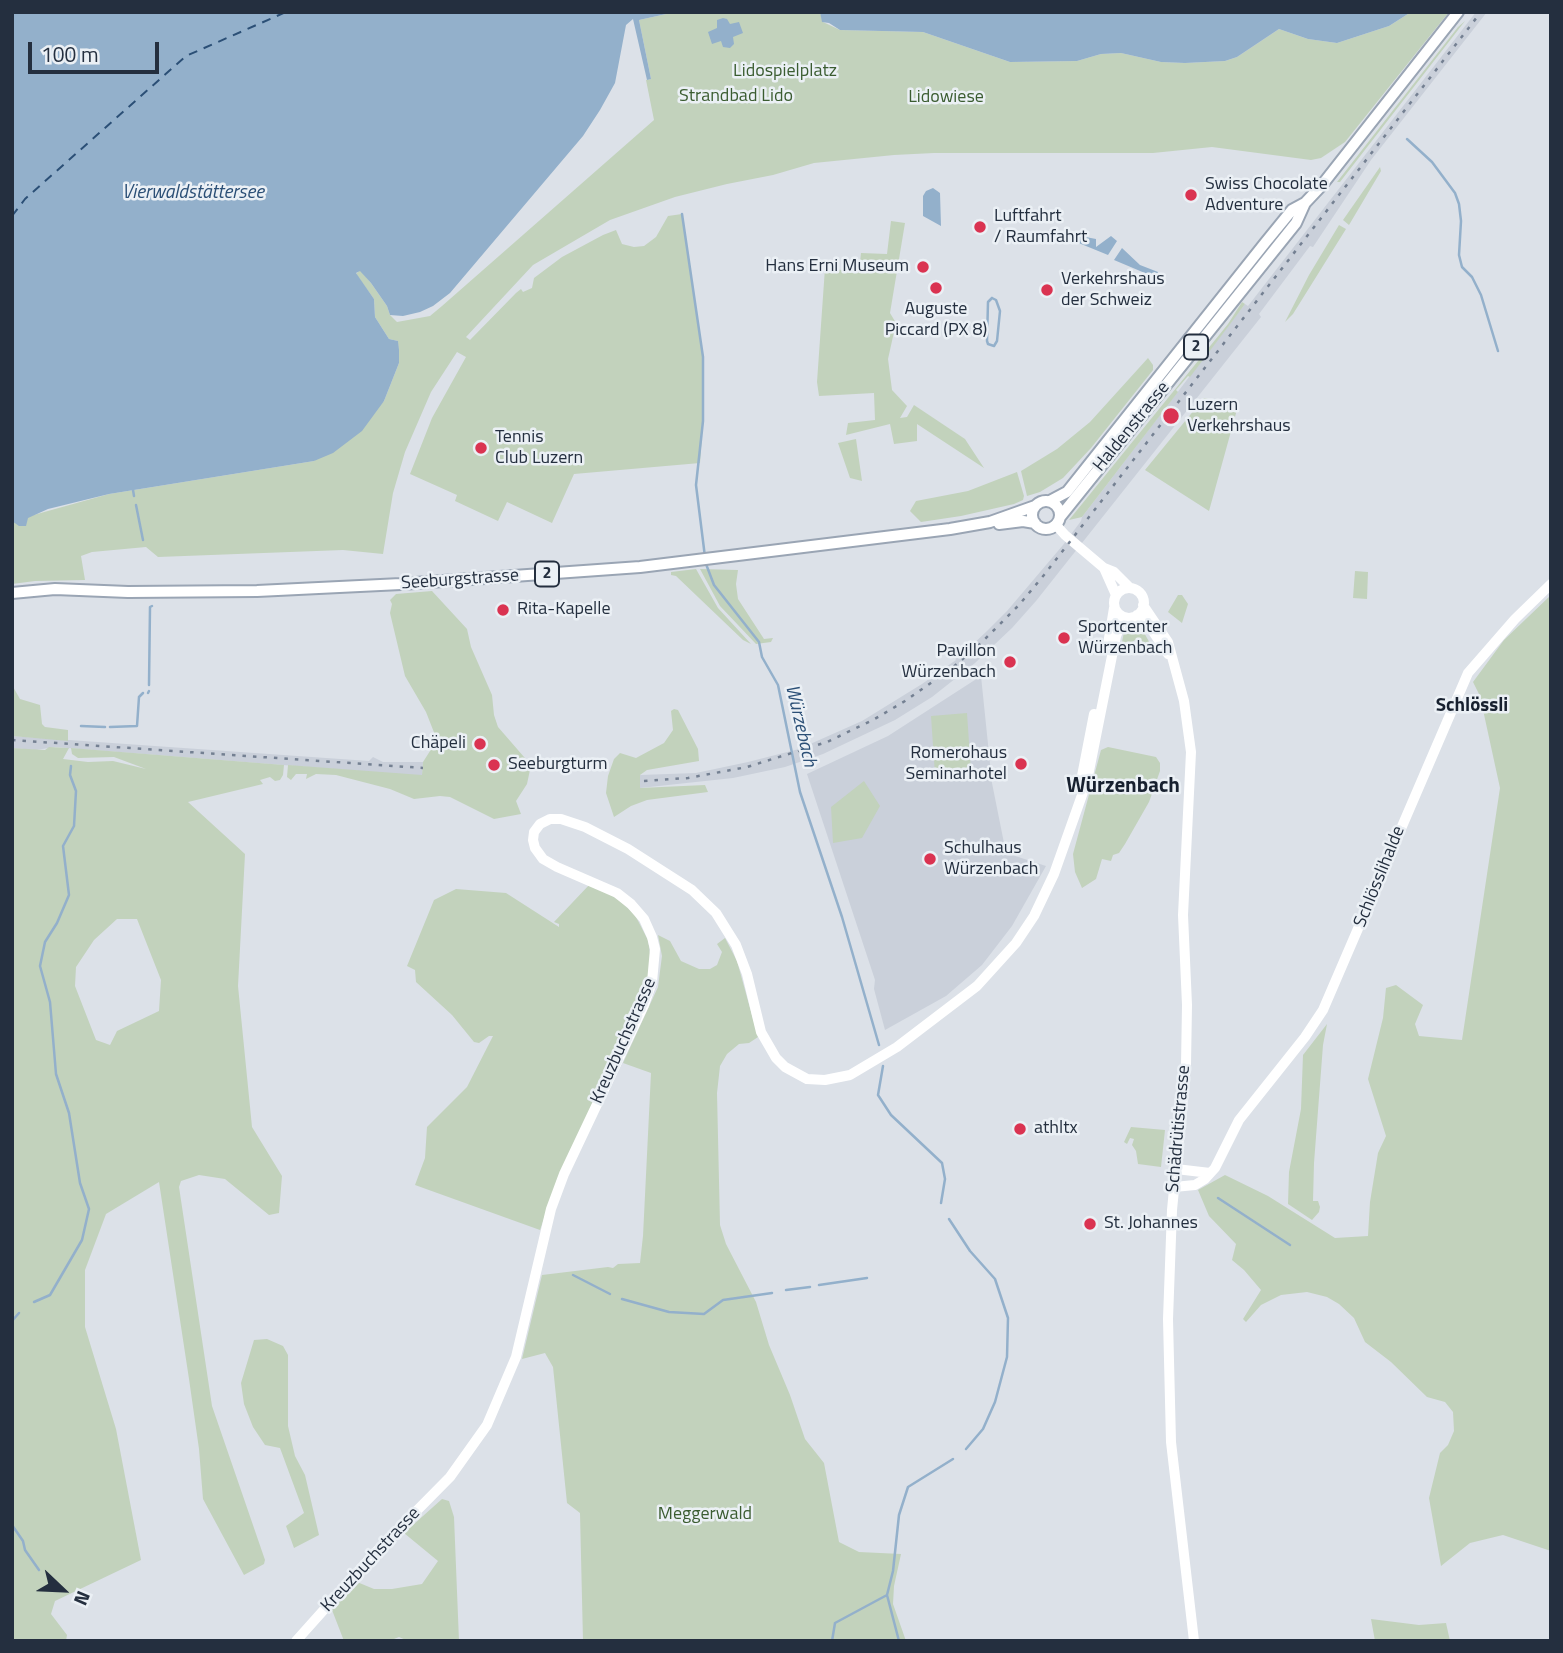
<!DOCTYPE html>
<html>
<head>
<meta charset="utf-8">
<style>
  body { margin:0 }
  #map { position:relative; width:1563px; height:1653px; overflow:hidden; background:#dce1e8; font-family:"Titillium Web",sans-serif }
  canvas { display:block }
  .frame { position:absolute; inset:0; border:14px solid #242f3f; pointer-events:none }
  .north { position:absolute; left:28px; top:1555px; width:70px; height:70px; -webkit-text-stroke:5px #ebf0f5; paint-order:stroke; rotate:113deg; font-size:19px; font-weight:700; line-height:28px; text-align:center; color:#242f3f }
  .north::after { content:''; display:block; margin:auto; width:24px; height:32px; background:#242f3f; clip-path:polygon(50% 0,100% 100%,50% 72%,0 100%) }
  .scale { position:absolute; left:28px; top:42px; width:131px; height:32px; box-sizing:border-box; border:4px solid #242f3f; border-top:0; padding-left:9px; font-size:21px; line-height:24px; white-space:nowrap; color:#242f3f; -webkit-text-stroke:5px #ebf0f5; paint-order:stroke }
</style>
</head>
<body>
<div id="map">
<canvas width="1563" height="1653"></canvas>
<div class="frame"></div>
<div class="north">N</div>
<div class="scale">100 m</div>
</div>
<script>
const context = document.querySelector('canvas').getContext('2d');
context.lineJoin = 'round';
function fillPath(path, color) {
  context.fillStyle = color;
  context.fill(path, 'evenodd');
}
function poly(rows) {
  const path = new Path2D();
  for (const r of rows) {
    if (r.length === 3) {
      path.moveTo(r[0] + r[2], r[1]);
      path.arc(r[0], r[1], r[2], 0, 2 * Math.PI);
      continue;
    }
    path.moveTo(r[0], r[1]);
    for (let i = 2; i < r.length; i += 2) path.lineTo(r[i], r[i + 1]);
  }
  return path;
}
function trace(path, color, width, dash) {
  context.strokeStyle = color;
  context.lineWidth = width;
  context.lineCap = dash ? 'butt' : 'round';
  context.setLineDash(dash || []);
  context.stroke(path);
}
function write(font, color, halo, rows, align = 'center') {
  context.font = font + ' "Titillium Web",sans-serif';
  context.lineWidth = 5;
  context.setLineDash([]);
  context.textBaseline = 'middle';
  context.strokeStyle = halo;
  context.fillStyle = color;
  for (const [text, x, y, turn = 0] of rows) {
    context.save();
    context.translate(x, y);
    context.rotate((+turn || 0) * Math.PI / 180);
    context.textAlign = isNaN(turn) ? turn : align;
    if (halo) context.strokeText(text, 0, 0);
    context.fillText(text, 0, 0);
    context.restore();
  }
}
fillPath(poly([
  [1476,12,1487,12,1371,160,1313,247,1310,246,1259,314,1261,317,1036,601,1012,628,975,663,932,697,895,720,823,754,785,767,733,778,640,788,640,775,696,773,748,762,799,749,862,721,922,684,956,660,952,655,964,644,969,648,987,631,1007,611,1063,545,1081,521,1082,517,1245,304,1248,306],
  [981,676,992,783,1006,853,1046,866,1012,926,982,965,946,996,885,1030,874,989,875,980,807,774,888,736],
  [12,736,369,761,373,757,383,762,423,762,422,776,55,747,36,750,12,748]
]), '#cad0da');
fillPath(poly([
  [675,12,820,12,823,22,840,30,923,32,1010,62,1077,61,1101,54,1121,53,1161,62,1185,63,1225,61,1237,57,1279,29,1308,39,1337,43,1389,26,1411,12,1449,12,1345,142,1321,158,1311,160,1212,147,1153,153,934,153,894,155,814,163,773,175,727,184,675,197,610,220,533,265,466,337,470,340,516,293,521,289,523,292,532,288,534,278,562,257,603,235,616,230,622,244,634,247,644,246,656,237,668,216,682,214,703,357,703,421,700,463,574,474,552,523,507,502,498,521,455,501,457,495,410,474,432,418,466,357,457,352,431,392,405,452,393,493,383,554,343,550,158,557,146,547,92,552,81,556,85,580,35,581,12,584,12,521,109,494,314,461,384,401,399,363,398,341,389,339,375,317,374,299,356,274,360,270,371,283,387,306,390,315,397,322,430,316,442,306,654,120,646,80,651,79,639,20],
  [1465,21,1340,182,1337,182,1458,27],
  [1380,167,1381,171,1349,225,1343,220],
  [891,221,905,223,890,313,896,323,888,359,892,390,907,406,900,418,907,417,914,405,965,439,984,468,917,424,917,441,894,444,890,424,846,435,848,423,875,420,874,393,819,396,817,382,825,268,859,272,861,253,887,254],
  [1339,225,1346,229,1293,314,1285,322,1309,275],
  [1242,302,1245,304,1231,323,1190,377,1188,376,1176,390,1178,392,1082,517,1069,520,1228,324],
  [1237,305,1227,320,1097,482,1091,486],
  [1148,358,1153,365,1153,370,1091,448,1063,478,1040,492,1027,496,1021,471,1057,449,1090,422],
  [1204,398,1238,406,1209,511,1145,470],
  [856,439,862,481,850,478,838,443],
  [1017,472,1024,496,1023,500,1014,504,961,516,921,522,910,511,916,501,968,491],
  [696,569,718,608,751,644,743,640,676,576,671,575,671,572],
  [700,569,738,570,736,584,738,599,764,639,773,638,771,642,756,644,720,606],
  [1355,571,1368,572,1367,599,1353,598],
  [432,591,467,629,471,647,492,695,494,715,498,727,531,765,527,784,516,801,521,814,494,819,450,797,440,796,414,799,390,789,336,775,316,774,306,779,307,774,296,774,291,780,287,777,288,765,422,775,423,762,437,740,426,712,405,676,390,613,392,604,390,600,396,594],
  [1178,595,1182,595,1188,604,1182,623,1168,612],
  [1551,595,1551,1551,1503,1535,1470,1543,1441,1566,1429,1498,1440,1453,1448,1445,1454,1431,1453,1412,1445,1402,1427,1397,1391,1362,1365,1342,1354,1318,1339,1304,1327,1297,1307,1292,1281,1295,1261,1305,1246,1322,1243,1319,1261,1290,1244,1270,1232,1260,1236,1244,1209,1216,1198,1190,1225,1175,1268,1196,1335,1238,1368,1236,1370,1202,1378,1153,1386,1136,1368,1079,1383,1018,1386,988,1396,985,1423,1005,1415,1024,1419,1036,1462,1040,1500,788,1480,696,1473,682,1504,640],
  [1132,626,1142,629,1152,647,1147,649,1142,641,1135,640,1123,649,1121,647,1124,632],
  [12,685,20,699,40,705,42,724,45,727,68,730,68,741,12,736],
  [674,709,678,710,698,749,699,761,647,770,640,775,640,788,705,785,708,792,647,800,631,806,614,817,606,793,608,776,614,759,620,753,636,758,664,743,673,730,671,711],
  [967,713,971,772,935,775,931,716],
  [49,747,69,748,63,759,88,762,113,761,146,769,114,757,78,758,72,754,71,748,284,765,283,775,280,780,275,781,270,777,260,780,263,784,188,802,245,854,238,986,252,1127,282,1176,279,1213,269,1215,225,1179,199,1175,181,1181,179,1187,212,1406,265,1560,264,1564,244,1575,203,1499,199,1449,189,1379,159,1182,106,1214,85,1270,85,1327,116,1429,141,1560,55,1601,51,1614,67,1635,66,1641,12,1641,12,748,45,750],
  [117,919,137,919,161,980,159,1011,117,1031,110,1045,96,1040,75,986,76,967,94,940],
  [1108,747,1156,757,1160,763,1160,771,1149,802,1125,844,1119,853,1113,855,1111,861,1102,859,1096,879,1082,888,1075,872,1073,854,1101,750],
  [864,781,880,806,862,838,833,843,831,807],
  [590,884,618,899,635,915,648,940,651,960,649,975,630,1025,558,1177,540,1230,415,1185,425,1158,427,1127,467,1087,493,1036,489,1036,479,1043,474,1042,452,1015,416,982,415,970,407,966,434,900,456,889,506,893,559,927,559,924,554,922],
  [658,935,670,941,681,961,699,969,710,969,717,965,722,952,717,944,725,938,737,961,758,1037,749,1043,739,1044,727,1054,720,1066,717,1093,720,1225,726,1244,756,1302,769,1345,790,1395,805,1439,824,1463,839,1542,859,1552,901,1554,894,1586,893,1604,906,1641,583,1641,580,1513,567,1503,553,1367,545,1353,522,1359,542,1275,608,1267,613,1268,618,1264,640,1263,643,1236,651,1073,623,1063,658,987,662,956],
  [1327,1024,1323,1045,1314,1163,1313,1201,1318,1201,1320,1207,1319,1212,1312,1220,1288,1204,1289,1172,1301,1109,1303,1055],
  [1131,1127,1165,1130,1161,1167,1138,1164,1136,1151,1132,1145,1134,1139,1130,1138,1127,1144,1124,1142],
  [267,1339,283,1346,288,1355,288,1426,295,1456,305,1475,319,1535,294,1548,286,1526,304,1513,280,1448,265,1445,253,1427,244,1404,241,1383,254,1340],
  [442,1499,449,1501,454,1517,459,1641,408,1641,399,1637,389,1641,344,1641,332,1610,357,1582,374,1589,392,1589,422,1584,438,1561,404,1533],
  [1371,1619,1419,1625,1446,1623,1450,1641,1375,1641]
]), '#c2d2bc');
fillPath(poly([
  [12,12,675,12,639,20,651,79,647,80,633,19,626,25,615,83,600,110,583,136,450,293,433,306,420,312,403,316,390,315,387,306,371,283,360,271,356,273,374,299,375,317,389,339,398,341,399,350,399,363,384,401,362,431,333,453,314,461,109,494,48,509,28,518,26,526,19,526,12,521],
  [820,12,1411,12,1389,26,1337,43,1308,39,1279,29,1237,57,1225,61,1185,63,1161,62,1121,53,1101,54,1077,61,1010,62,923,32,840,30,829,23,822,22],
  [723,18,727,19,730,24,739,22,743,33,733,37,734,44,730,48,723,47,721,41,712,44,708,32,717,28,717,20],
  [933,188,940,193,941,226,923,216,923,196,926,191],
  [1065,233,1096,239,1096,247,1111,236,1117,241,1108,255,1064,237],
  [1122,248,1140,265,1158,272,1157,274,1154,272,1152,276,1114,260]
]), '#93b0cb');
trace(poly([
  [1407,139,1432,162,1455,193,1459,204,1461,221,1459,255,1462,267,1472,277,1481,295,1498,351],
  [682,214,703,357,703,421,696,485,705,557],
  [992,298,996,300,1000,311,997,341,994,346,988,344,987,341,988,302,992,298],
  [133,490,134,496],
  [136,505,143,540],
  [706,564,714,585,759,642,762,657,778,685,800,792,842,917,879,1045],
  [149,685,150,607,152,606],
  [148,693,149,691],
  [81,726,105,727],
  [110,727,137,726,139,697,143,693],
  [883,1066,878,1095,891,1115,942,1163,945,1179,941,1203],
  [1218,1198,1290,1245],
  [949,1219,970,1251,995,1279,1008,1318,1007,1357,995,1402,983,1429,966,1449],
  [573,1275,610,1294],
  [819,1285,867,1278],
  [786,1290,810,1287],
  [622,1299,669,1312,704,1314,723,1300,772,1293],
  [34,1302,50,1295,82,1240,89,1209,80,1183,69,1113,56,1074,50,1002,40,966,45,942,57,923,69,895,63,846,74,826,76,791,70,775,71,766],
  [12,1321,19,1313],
  [12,1525,23,1541,25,1550,39,1570],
  [832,1641,835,1623,887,1595],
  [899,1641,887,1595,893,1571,899,1515,908,1487,953,1459]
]), '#93b0cb', 2.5);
trace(poly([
  [12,216,25,199,186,56,286,12]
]), '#2b4f76', 2, [9, 7]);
const primary = poly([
  [1046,515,14],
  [1050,501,1067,492,1265,243,1292,210,1305,203,1322,185,1458,12],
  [1060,517,1296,223,1305,203],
  [999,524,1023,521,1035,523],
  [12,593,55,589,128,592,257,591,401,584,640,567,950,529,990,522,1035,506]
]);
trace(primary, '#9aa5b4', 14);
trace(poly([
  [1056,525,1065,535,1104,568,1114,572,1129,587],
  [1104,568,1116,595],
  [1129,603,15],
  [1143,605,1168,642,1184,701,1191,752,1183,915,1187,1005,1186,1065,1172,1210,1168,1319,1171,1442,1194,1641],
  [1137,615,1148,624,1168,654],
  [1108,644,1114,608],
  [1082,785,1082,776,1094,714],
  [1176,1169,1210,1173],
  [1174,1187,1195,1185,1205,1179,1215,1168,1239,1120,1305,1037,1323,1010,1468,673,1515,619,1551,584],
  [296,1641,372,1556,450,1477,487,1425,516,1357,551,1209,564,1174,644,1005,652,982,655,949,652,937,644,919,631,904,617,893,557,867,543,859,535,848,533,840,534,832,540,824,550,819,561,819,585,827,628,849,692,890,716,913,736,945,747,974,761,1032,776,1058,785,1067,807,1079,825,1080,850,1075,897,1047,977,986,1016,943,1034,916,1054,874,1087,781,1116,636,1124,617]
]), '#fff', 10);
trace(primary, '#fff', 10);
trace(poly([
  [12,740,423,768],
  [644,781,688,778,747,767,827,742,873,720,905,701,951,669,979,645,1019,605,1044,575,1481,12]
]), '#748092', 2.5, [3.5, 7]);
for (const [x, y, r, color] of [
  [1191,195,7,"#da3351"],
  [980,227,7,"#da3351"],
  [923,267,7,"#da3351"],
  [936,288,7,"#da3351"],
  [1047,290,7,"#da3351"],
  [1171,416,9,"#da3351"],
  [481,448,7,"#da3351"],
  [503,610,7,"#da3351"],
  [1064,638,7,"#da3351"],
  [1010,662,7,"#da3351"],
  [480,744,7,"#da3351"],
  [1021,764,7,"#da3351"],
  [494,765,7,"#da3351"],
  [930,859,7,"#da3351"],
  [1020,1129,7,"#da3351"],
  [1090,1224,7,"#da3351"]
]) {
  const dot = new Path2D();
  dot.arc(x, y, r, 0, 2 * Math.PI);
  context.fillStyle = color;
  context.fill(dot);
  trace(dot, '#ebf0f5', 2.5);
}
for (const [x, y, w] of [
  [1196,347,24],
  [547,574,24]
]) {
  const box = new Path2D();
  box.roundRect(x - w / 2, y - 12.5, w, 25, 5);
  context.fillStyle = '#ebf0f5';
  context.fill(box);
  trace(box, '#242f3f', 2);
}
write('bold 16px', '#242f3f', null, [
  ["2",1196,347],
  ["2",547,574]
]);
write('18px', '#3a5c30', '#ebf0f5', [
  ["Lidospielplatz",785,72],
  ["Strandbad Lido",736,97],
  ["Lidowiese",946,98],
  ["Meggerwald",705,1515]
]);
write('18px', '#242f3f', '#ebf0f5', [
  ["Swiss Chocolate",1205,185],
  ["Adventure",1205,206],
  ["Luftfahrt",994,217],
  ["/ Raumfahrt",994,238],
  ["Hans Erni Museum",909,267,"right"],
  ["Verkehrshaus",1061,280],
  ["der Schweiz",1061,301],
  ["Auguste",936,310,"center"],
  ["Piccard (PX 8)",936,331,"center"],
  ["Luzern",1187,406],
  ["Verkehrshaus",1187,427],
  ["Tennis",495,438],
  ["Club Luzern",495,459],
  ["Rita-Kapelle",517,610],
  ["Sportcenter",1078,628],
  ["Würzenbach",1078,649],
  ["Pavillon",996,652,"right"],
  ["Würzenbach",996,673,"right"],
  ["Chäpeli",466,744,"right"],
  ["Romerohaus",1007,754,"right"],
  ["Seminarhotel",1007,775,"right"],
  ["Seeburgturm",508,765],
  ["Schulhaus",944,849],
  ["Würzenbach",944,870],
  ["athltx",1034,1129],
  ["St. Johannes",1104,1224]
], 'left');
write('18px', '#242f3f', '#ebf0f5', [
  ["Haldenstrasse",1132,427,-51],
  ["Seeburgstrasse",460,580,-4],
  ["Schlösslihalde",1380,877,-68],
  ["Kreuzbuchstrasse",624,1041,-66],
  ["Schädrütistrasse",1179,1129,-85],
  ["Kreuzbuchstrasse",371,1560,-47]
]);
write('italic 19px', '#2b4f76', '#ebf0f5', [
  ["Vierwaldstättersee",193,193],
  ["Würzebach",800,726,77]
]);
write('bold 19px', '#17202f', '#ebf0f5', [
  ["Schlössli",1472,706]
]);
write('bold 21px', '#17202f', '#ebf0f5', [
  ["Würzenbach",1123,787]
]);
</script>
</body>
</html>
